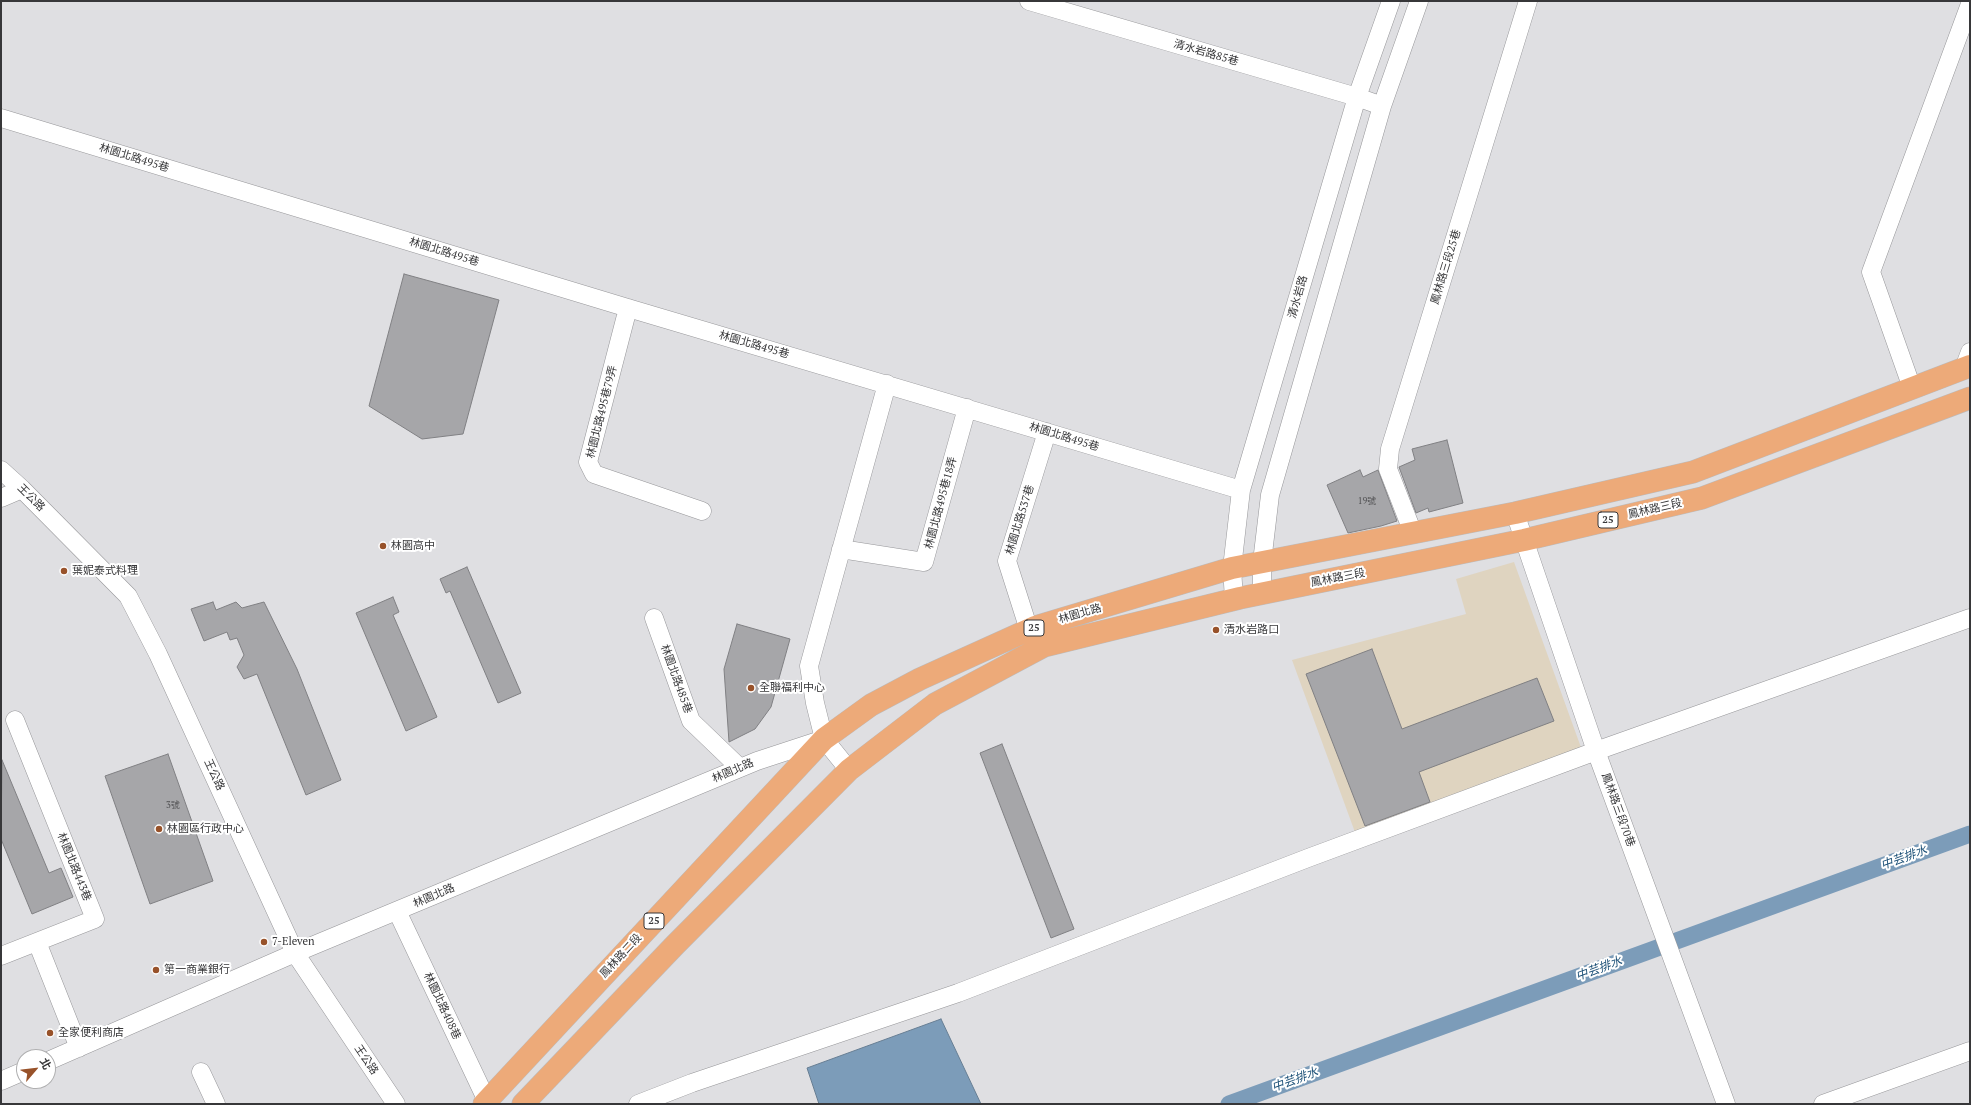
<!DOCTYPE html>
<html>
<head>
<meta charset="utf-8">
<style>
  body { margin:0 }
  #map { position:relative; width:1971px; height:1105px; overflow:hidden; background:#dfdfe2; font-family:"PT Serif","Noto Sans TC",serif }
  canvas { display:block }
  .frame { position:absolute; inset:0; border:2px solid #373739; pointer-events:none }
  .north { position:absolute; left:16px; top:1049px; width:40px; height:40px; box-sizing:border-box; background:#fff; border:1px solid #afafb0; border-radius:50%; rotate:62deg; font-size:11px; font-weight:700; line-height:16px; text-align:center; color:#373739 }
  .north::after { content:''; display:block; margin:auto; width:14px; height:18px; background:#98522a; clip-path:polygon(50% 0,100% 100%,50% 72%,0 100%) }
</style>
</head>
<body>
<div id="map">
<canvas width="1971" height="1105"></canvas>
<div class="frame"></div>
<div class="north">北</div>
</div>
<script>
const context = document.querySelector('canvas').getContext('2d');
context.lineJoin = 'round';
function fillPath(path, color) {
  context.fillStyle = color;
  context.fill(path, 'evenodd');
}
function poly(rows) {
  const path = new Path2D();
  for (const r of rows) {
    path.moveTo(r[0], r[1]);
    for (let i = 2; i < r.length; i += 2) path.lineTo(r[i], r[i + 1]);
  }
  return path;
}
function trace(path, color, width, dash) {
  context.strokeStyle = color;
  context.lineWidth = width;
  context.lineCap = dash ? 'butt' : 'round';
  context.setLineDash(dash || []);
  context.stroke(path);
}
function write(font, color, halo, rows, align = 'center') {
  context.font = font + ' "PT Serif","Noto Sans TC",serif';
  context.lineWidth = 4;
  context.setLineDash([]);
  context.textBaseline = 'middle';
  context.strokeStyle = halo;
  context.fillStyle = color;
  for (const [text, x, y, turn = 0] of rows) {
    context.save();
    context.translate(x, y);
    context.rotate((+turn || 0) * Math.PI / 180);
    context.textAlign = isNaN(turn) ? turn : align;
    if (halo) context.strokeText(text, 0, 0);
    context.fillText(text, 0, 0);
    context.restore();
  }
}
fillPath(poly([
  [1514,562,1583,753,1356,835,1292,660,1466,614,1456,579]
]), '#dfd4c0');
const water = poly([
  [941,1019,981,1104,819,1104,807,1068,941,1019]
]);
fillPath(water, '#7c9cb9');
trace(water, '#677e93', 1);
trace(poly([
  [1229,1104,1970,834]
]), '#7c9cb9', 17);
const building = poly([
  [404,274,499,300,463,434,422,439,369,406,404,274],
  [1447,440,1463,503,1429,512,1428,508,1416,513,1399,467,1415,460,1412,449,1447,440],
  [1360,470,1363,477,1378,470,1397,521,1381,526,1348,533,1327,485,1360,470],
  [467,567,521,693,498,703,450,591,446,593,440,579,467,567],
  [393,597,399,612,393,615,437,717,406,731,356,613,393,597],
  [213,602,216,610,236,602,242,608,264,602,297,669,341,780,306,795,257,674,244,679,237,667,244,655,237,638,230,640,227,632,204,641,191,609,213,602],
  [737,624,790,639,771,707,755,729,729,742,724,669,737,624],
  [1372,649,1402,729,1537,678,1554,721,1419,772,1430,802,1365,826,1306,674,1372,649],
  [1002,744,1074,929,1051,938,980,753,1002,744],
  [168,754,213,881,150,904,105,776,168,754],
  [2,760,49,873,61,868,73,897,32,914,1,839,2,760]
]);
fillPath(building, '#a6a6a9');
trace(building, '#808083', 1);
const minor = poly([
  [1029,1,1357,97,1382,106],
  [1,118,628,308,1241,490],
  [628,308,588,462,594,474,702,511],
  [1964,368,1970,352],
  [1912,388,1871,272,1970,4],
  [1,470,22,489,128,596,158,654,295,953,396,1104],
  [1,498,22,489],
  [1515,513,1596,751,1726,1104],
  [1413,533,1388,469,1390,449,1528,1],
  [841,549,924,562,967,408],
  [1262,593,1262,562,1270,495,1382,106,1419,1],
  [1234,599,1232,568,1241,490,1357,97,1391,1],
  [654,618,691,721,740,768],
  [1029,630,1007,561,1047,432],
  [849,770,824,739,815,703,809,666,887,384],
  [397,911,487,1101],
  [37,942,79,1048],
  [1,956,95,919,15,720],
  [48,1061,295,953,757,761,824,739],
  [201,1072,216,1104],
  [1,1081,24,1071],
  [638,1104,692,1083,958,993,1308,858,1596,751,1970,618],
  [1823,1104,1970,1051]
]);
const major = poly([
  [484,1104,824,739,871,705,920,679,1035,627,1232,568,1515,513,1693,472,1970,366],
  [523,1104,675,945,849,770,935,704,1044,646,1240,598,1524,540,1702,498,1970,398]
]);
trace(minor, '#97979a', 19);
trace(major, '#bbbbbc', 23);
trace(minor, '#fff', 18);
trace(major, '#edaa79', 22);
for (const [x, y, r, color] of [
  [383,546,4,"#98522a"],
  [64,571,4,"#98522a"],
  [1216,630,4,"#98522a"],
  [751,688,4,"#98522a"],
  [159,829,4,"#98522a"],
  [264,942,4,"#98522a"],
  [156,970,4,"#98522a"],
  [50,1033,4,"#98522a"]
]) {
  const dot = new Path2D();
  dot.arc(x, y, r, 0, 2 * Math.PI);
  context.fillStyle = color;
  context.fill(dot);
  trace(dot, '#fff', 1.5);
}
write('9px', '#535355', null, [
  ["19號",1367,501],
  ["3號",173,805]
]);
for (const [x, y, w] of [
  [1608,520,20],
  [1034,628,20],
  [654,921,20]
]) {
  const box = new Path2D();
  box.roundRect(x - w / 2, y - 8, w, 16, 3);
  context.fillStyle = '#fff';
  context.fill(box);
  trace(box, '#373739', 1);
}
write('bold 10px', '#373739', null, [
  ["25",1608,520],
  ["25",1034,628],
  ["25",654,921]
]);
write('11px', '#373739', '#fff', [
  ["清水岩路85巷",1206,53,16],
  ["林園北路495巷",134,158,17],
  ["林園北路495巷",444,252,17],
  ["鳳林路三段25巷",1446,267,-73],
  ["清水岩路",1298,297,-74],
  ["林園北路495巷",754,345,16],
  ["林園北路495巷79弄",602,412,-76],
  ["林園北路495巷",1064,437,17],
  ["王公路",31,498,45],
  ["林園北路495巷18弄",941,503,-75],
  ["鳳林路三段",1655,509,-13],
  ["林園北路537巷",1020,520,-73],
  ["鳳林路三段",1338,578,-11],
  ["林園北路",1080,614,-16],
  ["林園北路485巷",676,679,70],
  ["林園北路",733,771,-23],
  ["王公路",214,775,65],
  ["鳳林路三段70巷",1618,810,70],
  ["林園北路443巷",74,867,68],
  ["林園北路",434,896,-23],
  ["鳳林路二段",621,956,-47],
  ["林園北路408巷",442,1006,65],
  ["王公路",366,1060,56]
]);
write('11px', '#373739', '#fff', [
  ["林園高中",391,546],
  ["葉妮泰式料理",72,571],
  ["清水岩路口",1224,630],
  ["全聯福利中心",759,688],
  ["林園區行政中心",167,829],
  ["7-Eleven",272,942],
  ["第一商業銀行",164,970],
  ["全家便利商店",58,1033]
], 'left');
write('italic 12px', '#1c5077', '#fff', [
  ["中芸排水",1904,858,-20],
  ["中芸排水",1599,969,-20],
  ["中芸排水",1295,1080,-20]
]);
</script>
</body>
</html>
